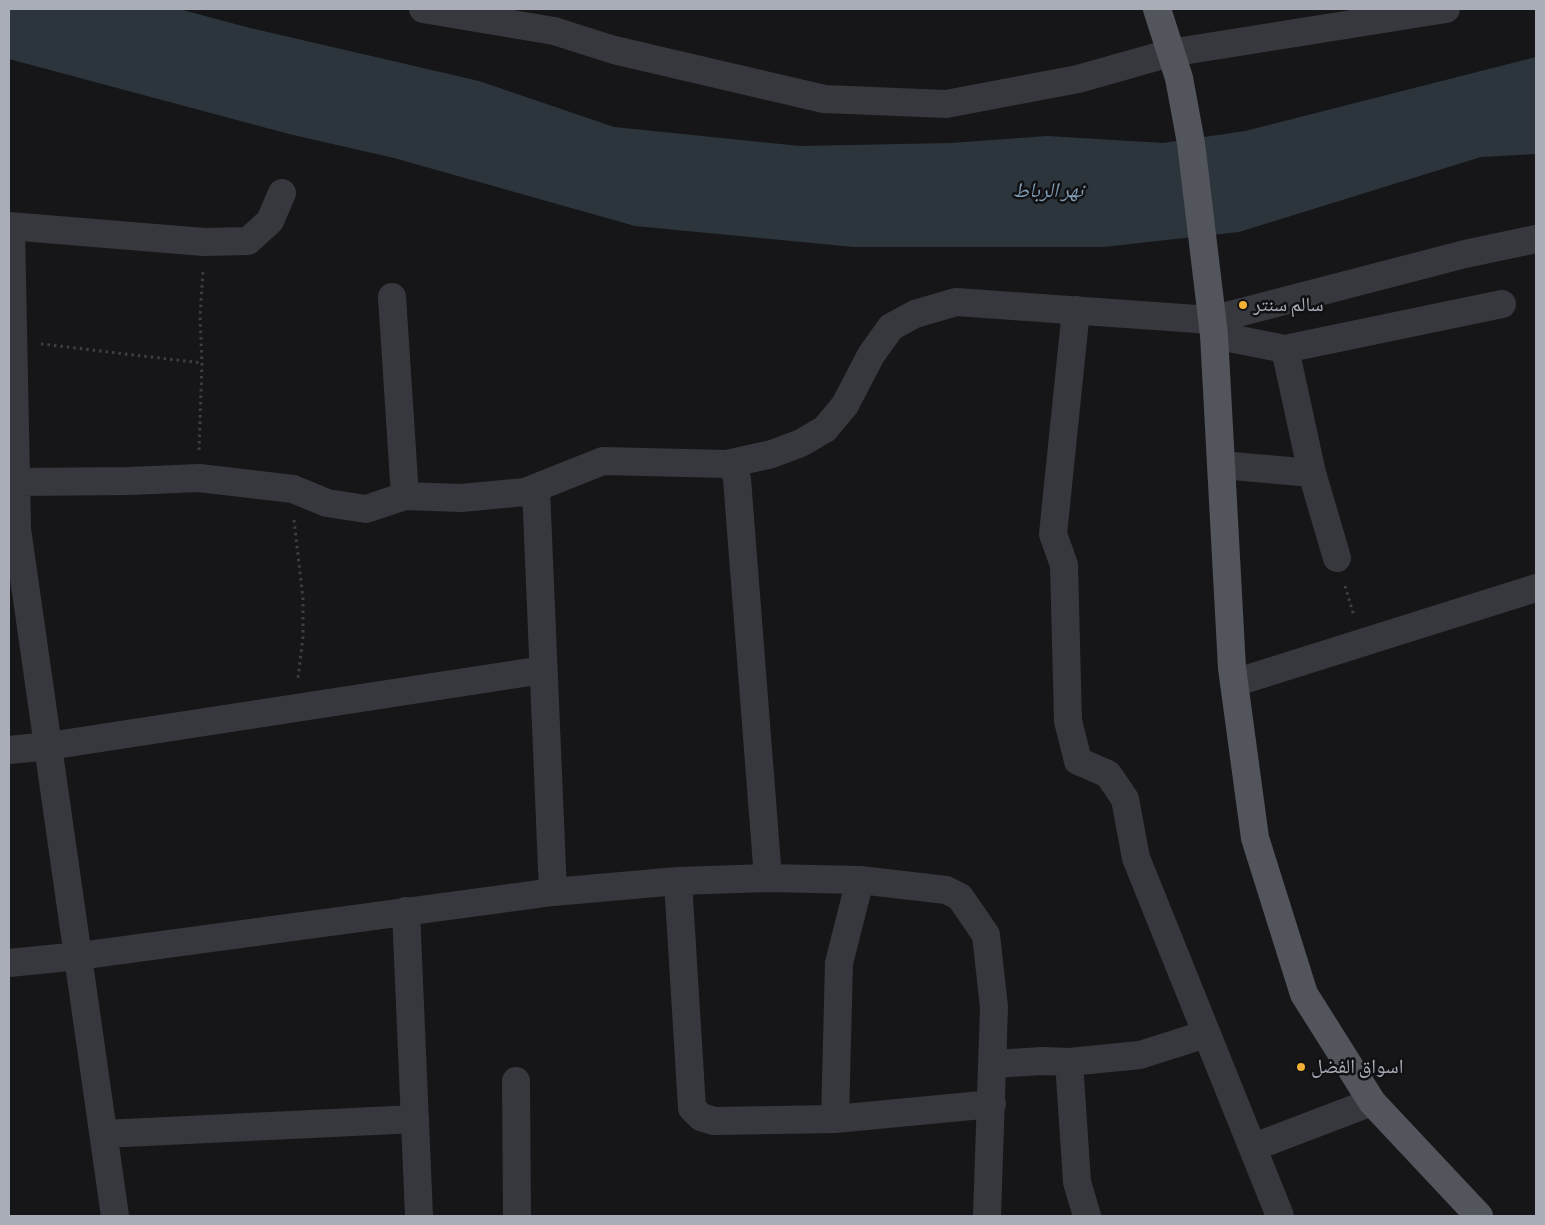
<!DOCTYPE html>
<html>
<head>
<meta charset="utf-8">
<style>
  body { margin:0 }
  #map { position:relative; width:1545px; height:1225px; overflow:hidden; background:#161618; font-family:"Alegreya Sans",sans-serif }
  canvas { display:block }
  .frame { position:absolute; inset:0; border:10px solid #a8adb8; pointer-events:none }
</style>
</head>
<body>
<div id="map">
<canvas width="1545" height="1225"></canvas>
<div class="frame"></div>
</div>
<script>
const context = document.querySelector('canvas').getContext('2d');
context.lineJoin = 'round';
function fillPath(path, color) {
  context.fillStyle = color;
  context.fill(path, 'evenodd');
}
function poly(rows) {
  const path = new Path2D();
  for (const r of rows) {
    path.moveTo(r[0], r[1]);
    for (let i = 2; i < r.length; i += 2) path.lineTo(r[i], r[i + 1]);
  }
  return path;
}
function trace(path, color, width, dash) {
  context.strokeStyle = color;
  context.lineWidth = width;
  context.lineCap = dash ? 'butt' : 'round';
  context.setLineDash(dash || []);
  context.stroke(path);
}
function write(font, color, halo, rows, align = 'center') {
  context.font = font + ' "Alegreya Sans","Noto Naskh Arabic",sans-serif';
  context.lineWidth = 5;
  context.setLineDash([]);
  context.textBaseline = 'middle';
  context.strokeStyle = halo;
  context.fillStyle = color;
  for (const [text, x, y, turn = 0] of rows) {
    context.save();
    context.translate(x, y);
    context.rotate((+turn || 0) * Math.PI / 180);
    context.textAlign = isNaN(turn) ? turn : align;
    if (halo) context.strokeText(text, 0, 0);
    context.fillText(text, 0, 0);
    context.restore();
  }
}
fillPath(poly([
  [9,9,179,9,246,27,479,81,614,127,800,146,951,143,1047,136,1163,143,1245,131,1536,57,1536,154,1481,157,1239,232,1103,247,854,247,635,226,394,158,289,134,9,59]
]), '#2c353c');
trace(poly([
  [41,344,202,363],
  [199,450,202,363,200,316,203,271],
  [294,520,303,599,303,637,298,678],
  [1345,586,1354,616]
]), '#3d3f44', 3, [2.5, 4]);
trace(poly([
  [423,9,554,31,614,50,824,99,946,104,1078,79,1170,53,1446,9],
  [9,226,204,242,248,241,270,221,282,193],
  [11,227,17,529,115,1216],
  [392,297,405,496,461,498,525,492,603,461,727,464,734,469,737,479,768,878],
  [1076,310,1053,534,1064,565,1068,721,1078,761,1108,774,1125,799,1136,858,1280,1216],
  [1214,335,1285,349,1312,473],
  [1285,349,1502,304],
  [727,464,772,454,801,443,825,429,845,405,871,355,891,327,915,314,956,302,1211,320,1465,254,1536,239],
  [1221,465,1312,473,1337,558],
  [16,482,129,481,199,478,293,489,327,503,366,509,405,496],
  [536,489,553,892],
  [1234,683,1536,588],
  [9,750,49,746,543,670],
  [678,881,692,1108,701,1117,714,1121,835,1119,992,1104],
  [406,911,419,1216],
  [9,963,79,956,553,892,678,881,768,878,860,880,946,890,960,897,986,935,994,1007,987,1216],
  [1069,1062,1077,1182,1087,1216],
  [993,1064,1043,1061,1069,1062,1140,1055,1206,1034],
  [516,1081,517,1216],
  [835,1119,839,963,860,880],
  [104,1134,415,1119],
  [1254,1147,1372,1102]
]), '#37383d', 28);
trace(poly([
  [1157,9,1179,78,1191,143,1214,335,1232,668,1255,838,1304,994,1372,1102,1479,1216]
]), '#53555c', 28);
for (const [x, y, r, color] of [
  [1243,305,5,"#f2b134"],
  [1301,1067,5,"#f2b134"]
]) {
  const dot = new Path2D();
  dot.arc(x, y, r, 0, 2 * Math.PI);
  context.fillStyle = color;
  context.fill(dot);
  trace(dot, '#111113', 2);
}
write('20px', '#a8adb8', '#111113', [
  ["سالم سنتر",1253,305],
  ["اسواق الفضل",1311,1067]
], 'left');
write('italic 21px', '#7f9bb3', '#111113', [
  ["نهر الرباط",1048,191]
]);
</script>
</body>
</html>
